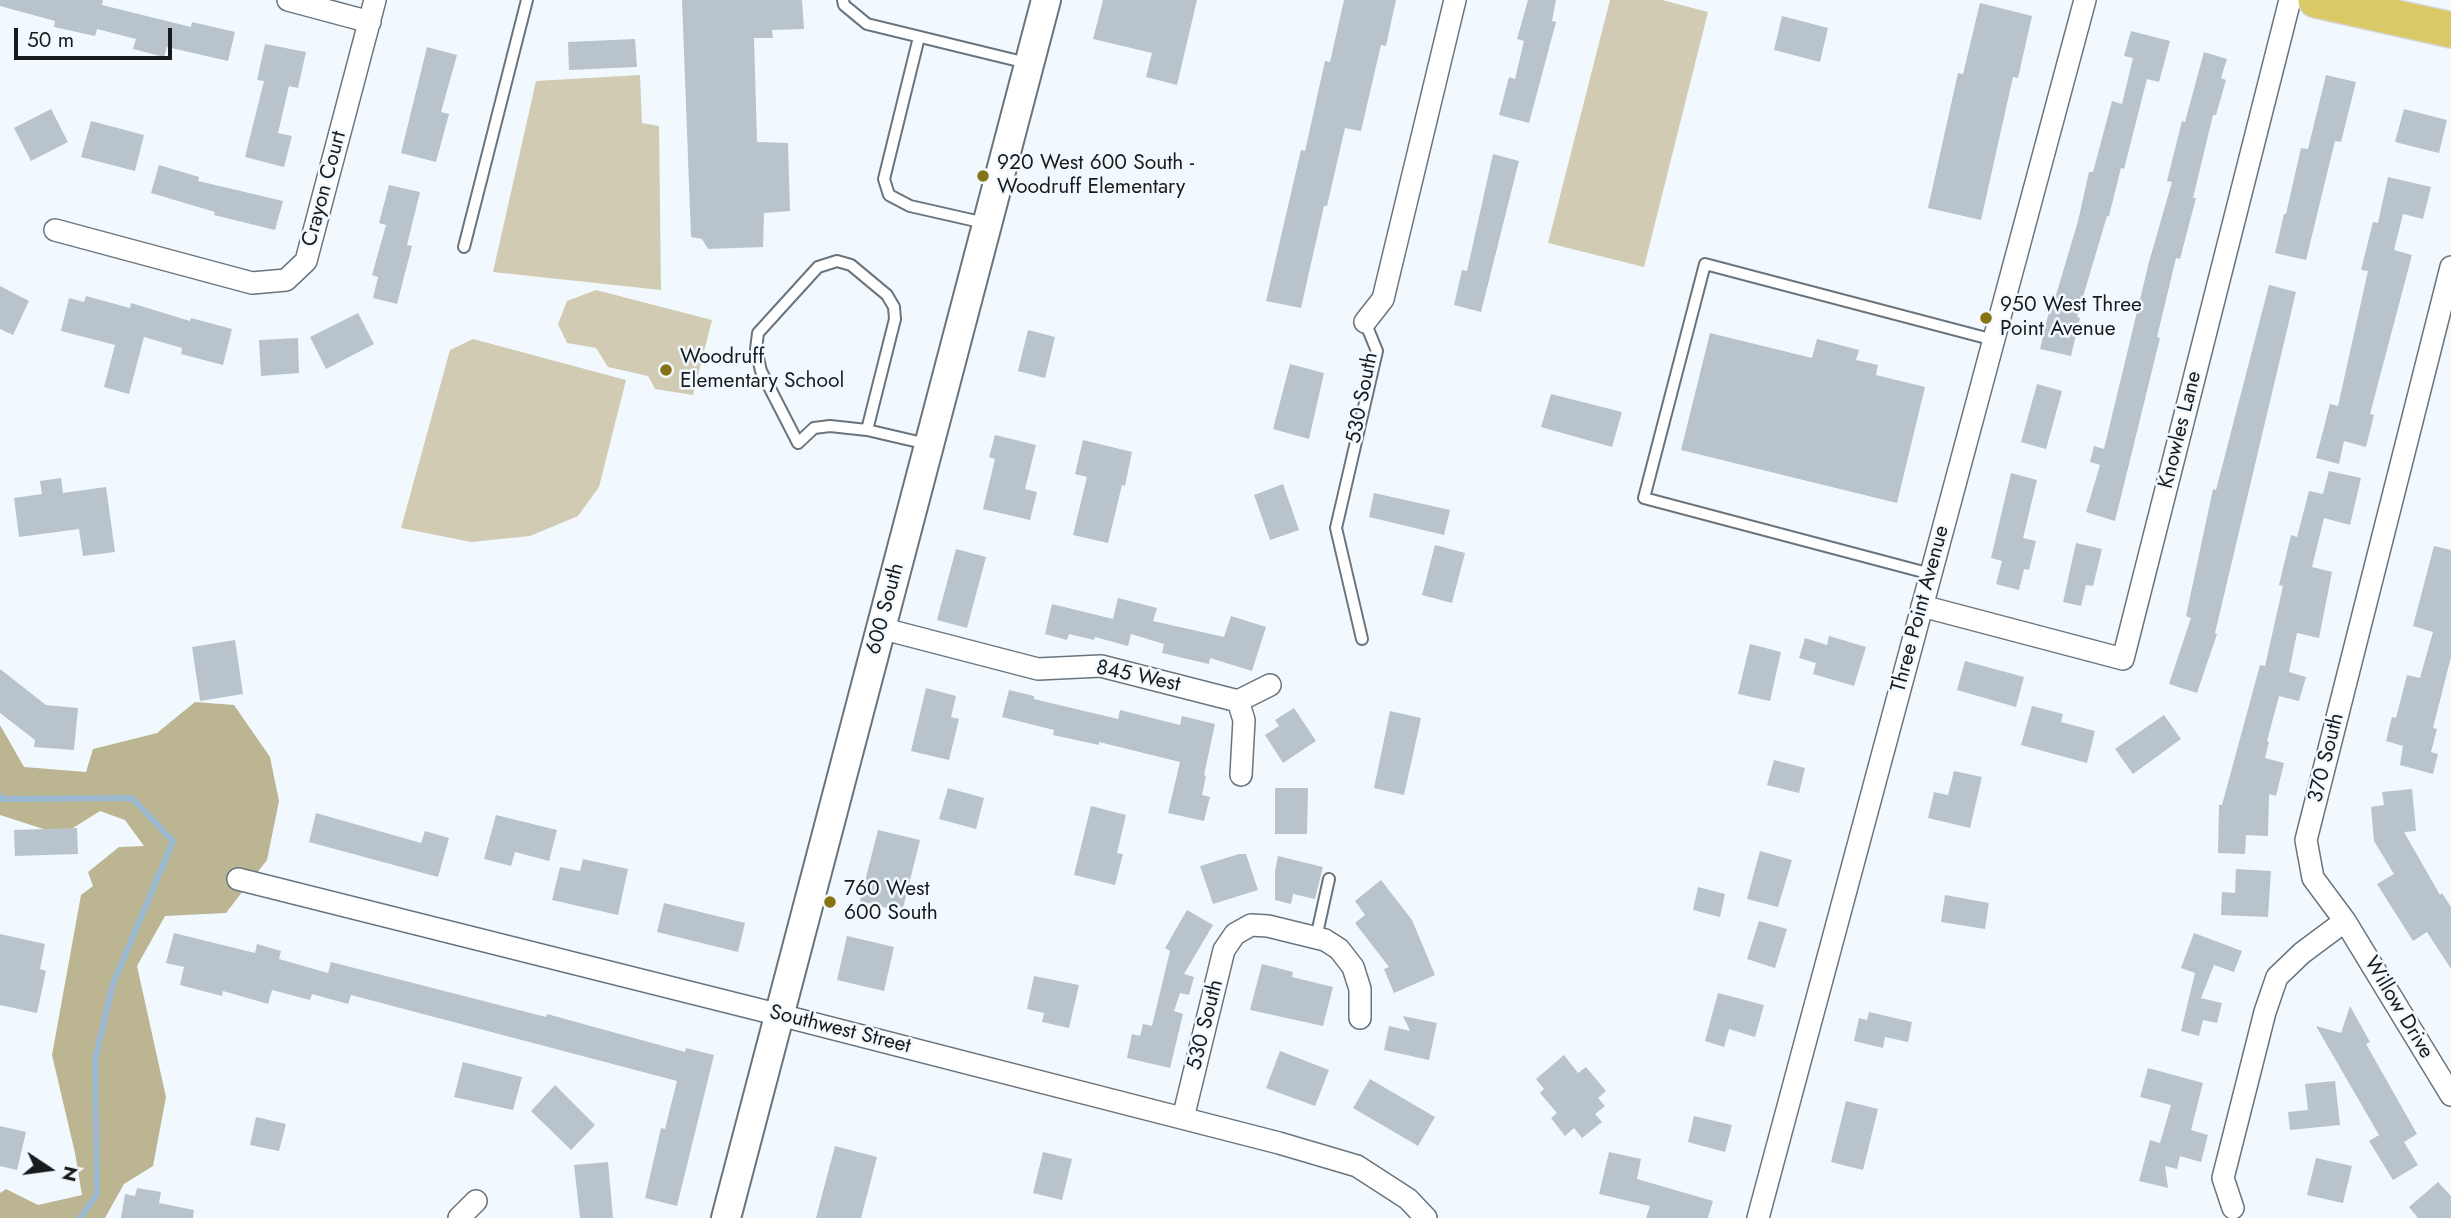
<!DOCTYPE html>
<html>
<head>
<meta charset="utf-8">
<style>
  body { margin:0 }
  #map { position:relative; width:2451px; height:1218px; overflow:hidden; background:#f2f9fe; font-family:Jost,sans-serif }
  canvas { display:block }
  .north { position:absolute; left:14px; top:1134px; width:70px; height:70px; -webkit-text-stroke:5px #f2f9fe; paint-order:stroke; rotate:103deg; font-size:19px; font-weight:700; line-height:28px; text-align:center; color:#171b1e }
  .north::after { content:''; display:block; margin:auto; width:24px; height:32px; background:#171b1e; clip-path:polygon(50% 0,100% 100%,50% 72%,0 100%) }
  .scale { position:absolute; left:14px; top:28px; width:158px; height:32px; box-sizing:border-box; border:4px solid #171b1e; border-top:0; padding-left:9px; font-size:21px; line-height:24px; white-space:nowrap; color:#171b1e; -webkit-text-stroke:5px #f2f9fe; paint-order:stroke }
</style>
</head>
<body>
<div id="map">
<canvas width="2451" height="1218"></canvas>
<div class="north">N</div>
<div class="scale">50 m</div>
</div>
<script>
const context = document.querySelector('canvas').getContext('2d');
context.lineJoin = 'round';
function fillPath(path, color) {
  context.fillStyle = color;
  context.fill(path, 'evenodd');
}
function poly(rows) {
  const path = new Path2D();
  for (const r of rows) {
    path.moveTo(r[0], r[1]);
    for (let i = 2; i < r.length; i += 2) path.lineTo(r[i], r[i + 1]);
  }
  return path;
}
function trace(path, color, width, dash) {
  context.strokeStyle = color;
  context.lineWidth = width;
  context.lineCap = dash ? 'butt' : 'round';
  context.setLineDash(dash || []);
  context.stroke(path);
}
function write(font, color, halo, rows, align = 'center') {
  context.font = font + ' Jost,sans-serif';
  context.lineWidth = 5;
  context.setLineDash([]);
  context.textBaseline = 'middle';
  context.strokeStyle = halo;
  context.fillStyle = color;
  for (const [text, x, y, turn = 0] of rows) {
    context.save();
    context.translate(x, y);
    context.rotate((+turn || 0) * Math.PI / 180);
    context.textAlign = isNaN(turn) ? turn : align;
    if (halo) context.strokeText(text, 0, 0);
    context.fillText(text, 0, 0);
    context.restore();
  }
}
fillPath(poly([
  [1610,0,1662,0,1708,12,1644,267,1548,243],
  [640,75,642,123,659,126,661,290,493,272,536,81],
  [596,290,712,320,693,395,655,389,648,376,608,367,596,348,567,343,558,324,567,301],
  [473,339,626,380,599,487,578,516,530,536,471,542,401,528,450,350]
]), '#d1cbb4');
fillPath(poly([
  [195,702,234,705,270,757,279,801,267,860,226,913,165,916,137,966,166,1097,153,1166,124,1184,105,1218,0,1218,0,1193,6,1189,38,1205,82,1195,75,1153,52,1055,81,895,93,886,88,872,119,847,144,846,125,820,100,811,62,835,0,815,0,725,24,767,86,772,93,749,157,733]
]), '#bcb592');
trace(poly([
  [0,796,3,799,132,798,173,841,113,984,95,1060,97,1194,80,1218]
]), '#9cbbd2', 6);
fillPath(poly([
  [0,0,103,0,102,5,191,27,192,22,235,32,228,61,167,47,164,57,133,49,136,39,97,29,95,36,54,27,55,21,0,6],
  [682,0,802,0,804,29,772,30,773,38,754,38,757,142,788,143,790,211,764,213,763,247,708,249,702,239,691,237],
  [1103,0,1197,0,1177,85,1146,77,1152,53,1093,39],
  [1344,0,1396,0,1386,46,1381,45,1361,131,1345,128,1327,206,1324,206,1301,308,1266,301,1301,150,1305,151,1325,61,1330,62],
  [1528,0,1556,0,1552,21,1556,22,1529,123,1499,115,1509,77,1515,79,1524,41,1517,39],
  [1980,3,2032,16,2018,78,2013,77,1981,220,1928,208,1958,73,1963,74],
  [1782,16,1828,28,1820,62,1774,50],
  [2131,31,2170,41,2159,82,2147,79,2124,169,2121,168,2109,216,2107,216,2077,317,2080,318,2071,356,2040,349,2049,311,2051,312,2078,221,2089,172,2093,172,2112,101,2122,104,2133,58,2124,56],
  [635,39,637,67,569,70,568,42],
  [265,44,306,52,298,88,289,86,278,133,292,136,284,167,245,157,264,81,257,80],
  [427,47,457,55,441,112,449,114,436,162,401,153],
  [2204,52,2227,59,2221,78,2226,80,2216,115,2213,115,2193,198,2196,198,2180,259,2176,258,2157,337,2160,338,2115,521,2086,512,2100,465,2090,462,2094,446,2104,449,2149,262,2172,182,2167,181,2182,121,2185,122],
  [2326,75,2356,82,2341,142,2335,141,2306,260,2275,253,2284,214,2286,214,2301,148,2308,149],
  [51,109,68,142,31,161,14,128],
  [2404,109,2447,120,2439,153,2395,142],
  [91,121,144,135,135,171,81,157],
  [1493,154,1519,161,1481,312,1454,305,1462,270,1467,271],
  [159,165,199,177,198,181,283,201,275,230,214,215,215,212,151,193],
  [2388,177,2431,187,2423,219,2403,214,2394,250,2412,255,2370,414,2374,415,2366,447,2344,441,2339,464,2316,458,2330,404,2338,406,2368,271,2361,270,2373,222,2378,223],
  [389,185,420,192,407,245,412,246,397,304,373,298,378,277,372,275,386,225,379,223],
  [2269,285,2296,292,2215,633,2217,634,2197,693,2169,684,2191,618,2186,616,2213,489,2216,490],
  [0,286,29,301,13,335,0,329],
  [86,296,130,308,131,303,190,321,191,318,232,329,223,365,181,354,182,348,144,337,129,394,104,387,115,345,61,331,69,298,84,302],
  [358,313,374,344,326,369,310,337],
  [1028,330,1055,337,1045,378,1018,371],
  [1710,333,1812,358,1817,339,1859,350,1856,360,1878,365,1876,375,1925,387,1897,503,1681,450],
  [298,338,299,373,261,376,259,340],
  [1290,364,1324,373,1309,439,1273,429],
  [2037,384,2062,391,2046,449,2021,442],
  [1551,394,1622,412,1612,447,1541,427],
  [995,435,1036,445,1025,489,1037,492,1030,520,983,509,995,459,989,457],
  [1083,440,1132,452,1125,486,1122,485,1108,543,1073,535,1087,477,1075,474],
  [2329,471,2361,478,2350,525,2324,518,2312,567,2332,572,2319,638,2297,633,2289,672,2306,677,2299,701,2279,696,2267,741,2269,742,2265,758,2284,763,2276,796,2269,794,2268,836,2246,835,2245,854,2218,853,2219,805,2222,805,2260,665,2265,666,2283,586,2279,585,2291,535,2297,537,2309,491,2323,494],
  [2011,473,2037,480,2023,538,2036,541,2029,570,2024,569,2019,590,1996,584,2002,561,1991,558],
  [61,478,63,493,106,487,115,552,83,556,79,529,19,537,14,498,42,494,40,481],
  [1283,484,1299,530,1270,540,1254,495],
  [1374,493,1450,510,1444,535,1369,517],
  [2076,543,2102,549,2093,586,2086,585,2081,606,2063,602],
  [1435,545,1465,553,1452,603,1422,595],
  [2434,546,2451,550,2451,657,2433,728,2437,729,2431,752,2438,754,2433,774,2400,765,2403,746,2386,741,2392,717,2396,718,2407,675,2420,678,2433,632,2413,626],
  [956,549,986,557,967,628,937,620],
  [1118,598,1157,608,1153,621,1224,637,1231,616,1266,627,1252,671,1210,658,1209,664,1162,653,1164,644,1131,634,1128,646,1095,637,1094,640,1069,634,1067,640,1045,634,1052,604,1113,619],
  [1829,636,1866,647,1854,686,1813,674,1816,663,1799,658,1805,638,1827,645],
  [235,640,243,694,200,701,192,647],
  [1750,644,1781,652,1770,701,1738,694],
  [1965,661,2024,677,2016,707,1957,690],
  [0,669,46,705,78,708,74,750,34,747,35,740,0,713],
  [926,688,956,696,951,717,959,719,949,760,911,751],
  [1009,690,1034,696,1034,699,1118,719,1120,710,1180,725,1182,716,1215,724,1204,775,1206,776,1202,795,1210,797,1204,821,1168,813,1180,762,1099,742,1099,745,1053,735,1054,730,1002,717],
  [2032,706,2063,714,2061,722,2095,731,2087,763,2021,745],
  [1294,708,1316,741,1283,763,1265,735,1279,726,1275,720],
  [1390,711,1421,718,1404,795,1374,788],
  [2164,715,2181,739,2133,774,2115,749],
  [1774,760,1805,768,1799,793,1767,785],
  [1954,771,1982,777,1970,828,1928,818,1934,792,1948,795],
  [948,788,984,798,976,829,939,819],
  [1275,788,1308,788,1307,834,1275,834],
  [2412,789,2416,831,2404,832,2440,895,2442,893,2451,907,2451,969,2427,932,2413,941,2377,884,2394,874,2374,841,2371,807,2384,805,2382,792],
  [1091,806,1126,815,1117,853,1123,854,1115,885,1074,875],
  [316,813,421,843,425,831,449,838,438,877,309,842],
  [496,815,557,830,549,861,515,852,511,866,484,859],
  [77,828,78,854,15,856,14,830],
  [878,830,920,840,902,912,860,901],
  [1760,851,1792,860,1778,907,1747,899],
  [1239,854,1246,854,1258,890,1213,904,1200,866],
  [1278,856,1323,867,1315,899,1293,894,1291,904,1275,900,1275,871],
  [583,859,628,869,618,915,552,900,560,867,580,871],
  [2236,869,2271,871,2268,917,2221,915,2222,892,2235,893],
  [1381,880,1412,920,1435,975,1394,993,1384,969,1389,967,1355,923,1365,915,1355,901],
  [1698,887,1725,894,1720,917,1693,910],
  [1945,895,1989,903,1985,929,1941,922],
  [664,903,745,923,738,952,657,932],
  [1187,910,1213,925,1184,974,1194,977,1189,995,1180,993,1174,1011,1183,1014,1170,1068,1127,1058,1132,1034,1140,1036,1143,1024,1152,1026,1170,951,1165,948],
  [1759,921,1787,929,1775,968,1747,959],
  [174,933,255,953,257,944,281,951,279,959,328,973,331,962,546,1017,547,1014,685,1052,686,1048,714,1055,677,1206,645,1198,661,1128,665,1129,677,1081,351,995,348,1004,312,994,310,1000,272,990,268,1004,223,991,222,996,180,985,184,967,166,963],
  [2194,933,2242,951,2234,972,2214,965,2201,998,2222,1003,2217,1023,2203,1020,2199,1036,2181,1031,2195,973,2181,968],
  [0,934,45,944,40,969,46,971,37,1013,0,1005],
  [847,936,894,947,884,991,837,980],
  [1262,964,1293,972,1292,977,1333,987,1323,1026,1250,1010],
  [1034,976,1079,985,1069,1028,1042,1022,1044,1013,1027,1009],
  [1718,993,1764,1005,1755,1037,1729,1029,1724,1047,1705,1041],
  [2350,1006,2370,1042,2366,1044,2417,1134,2404,1142,2418,1165,2393,1180,2369,1141,2379,1135,2316,1026,2341,1033],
  [1869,1012,1912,1022,1908,1042,1885,1037,1883,1048,1854,1041,1859,1018,1867,1020],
  [1403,1016,1437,1023,1429,1060,1384,1050,1389,1026,1410,1031],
  [1280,1051,1329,1070,1315,1106,1266,1088],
  [1564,1055,1578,1073,1586,1067,1606,1091,1598,1098,1605,1106,1595,1114,1602,1122,1582,1138,1574,1128,1565,1136,1551,1118,1557,1113,1540,1093,1544,1089,1536,1079],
  [463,1062,522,1077,513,1110,454,1097],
  [2148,1068,2203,1083,2191,1130,2208,1135,2201,1162,2180,1156,2177,1169,2165,1166,2168,1188,2139,1181,2150,1140,2160,1143,2171,1105,2140,1097],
  [1370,1079,1435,1117,1418,1146,1353,1108],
  [2335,1081,2340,1125,2290,1130,2288,1112,2308,1110,2305,1084],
  [555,1085,595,1125,571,1150,531,1111],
  [1846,1101,1878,1109,1863,1170,1831,1162],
  [1694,1116,1732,1125,1725,1152,1688,1142],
  [256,1117,286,1124,279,1151,250,1145],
  [0,1126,26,1132,17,1170,0,1166],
  [835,1146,877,1157,861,1218,816,1218],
  [1043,1152,1072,1159,1062,1200,1033,1193],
  [1609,1152,1641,1159,1637,1179,1713,1201,1708,1218,1646,1218,1650,1206,1599,1194],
  [2316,1158,2352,1166,2343,1203,2307,1195],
  [608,1162,613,1218,580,1218,574,1165],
  [2438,1182,2451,1196,2451,1218,2418,1218,2409,1207],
  [137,1188,161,1192,159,1203,194,1210,193,1218,121,1218,125,1194,135,1196]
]), '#b8c3cc');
const service = poly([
  [843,0,844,5,867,24,1027,63],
  [919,37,884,179,889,195,910,206,985,223],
  [464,247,527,0],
  [867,430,895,319,894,307,887,295,851,265,837,261,818,267,758,333,756,349,761,371,798,443,814,428,830,426,867,430,927,444],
  [1931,574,1644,498,1705,264,1994,340],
  [1362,639,1336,528,1377,351,1365,322],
  [1316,938,1329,879]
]);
const minor = poly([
  [288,0,370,22],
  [55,230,252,283,286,280,306,261,375,0],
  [1365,322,1383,299,1455,0],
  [1922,606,2123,659,2290,0],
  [880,628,1038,669,1101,666,1238,701,1270,685],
  [1238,701,1244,720,1241,775],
  [238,879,780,1015,1279,1143,1357,1166,1408,1199,1426,1218],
  [2345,921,2451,1095],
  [1183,1118,1224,950,1235,934,1251,925,1268,926,1325,940,1339,949,1353,967,1360,989,1360,1018],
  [2233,1208,2223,1178,2265,1012,2277,977,2302,953,2345,921,2313,878,2306,840,2451,267],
  [459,1218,476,1201],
  [1758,1218,2085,0]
]);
const tertiary = poly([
  [726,1218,1046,0]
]);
const primary = poly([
  [2316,0,2451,30]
]);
trace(service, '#6a747c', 14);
trace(minor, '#6a747c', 24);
trace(tertiary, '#6a747c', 32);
trace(primary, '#d5d6d6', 38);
trace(service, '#fff', 10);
trace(minor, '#fff', 21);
trace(tertiary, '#fff', 28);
trace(primary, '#daca67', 35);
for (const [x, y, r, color] of [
  [983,176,7,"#867314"],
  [1986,318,7,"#867314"],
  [666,370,7,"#867314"],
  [830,902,7,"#867314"]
]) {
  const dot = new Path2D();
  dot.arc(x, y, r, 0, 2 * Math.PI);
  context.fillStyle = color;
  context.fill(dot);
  trace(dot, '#f2f9fe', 2.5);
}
write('21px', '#171b1e', '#f2f9fe', [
  ["920 West 600 South -",997,164],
  ["Woodruff Elementary",997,188],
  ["950 West Three",2000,306],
  ["Point Avenue",2000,330],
  ["Woodruff",680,358],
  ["Elementary School",680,382],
  ["760 West",844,890],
  ["600 South",844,914]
], 'left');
write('21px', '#171b1e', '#f2f9fe', [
  ["Crayon Court",325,189,-75],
  ["530 South",1363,398,-79],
  ["Knowles Lane",2181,430,-76],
  ["600 South",886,609,-75],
  ["Three Point Avenue",1921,609,-75],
  ["845 West",1138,677,12],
  ["370 South",2327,758,-76],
  ["Willow Drive",2398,1008,59],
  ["530 South",1206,1025,-76],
  ["Southwest Street",840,1030,14]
]);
</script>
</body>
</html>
